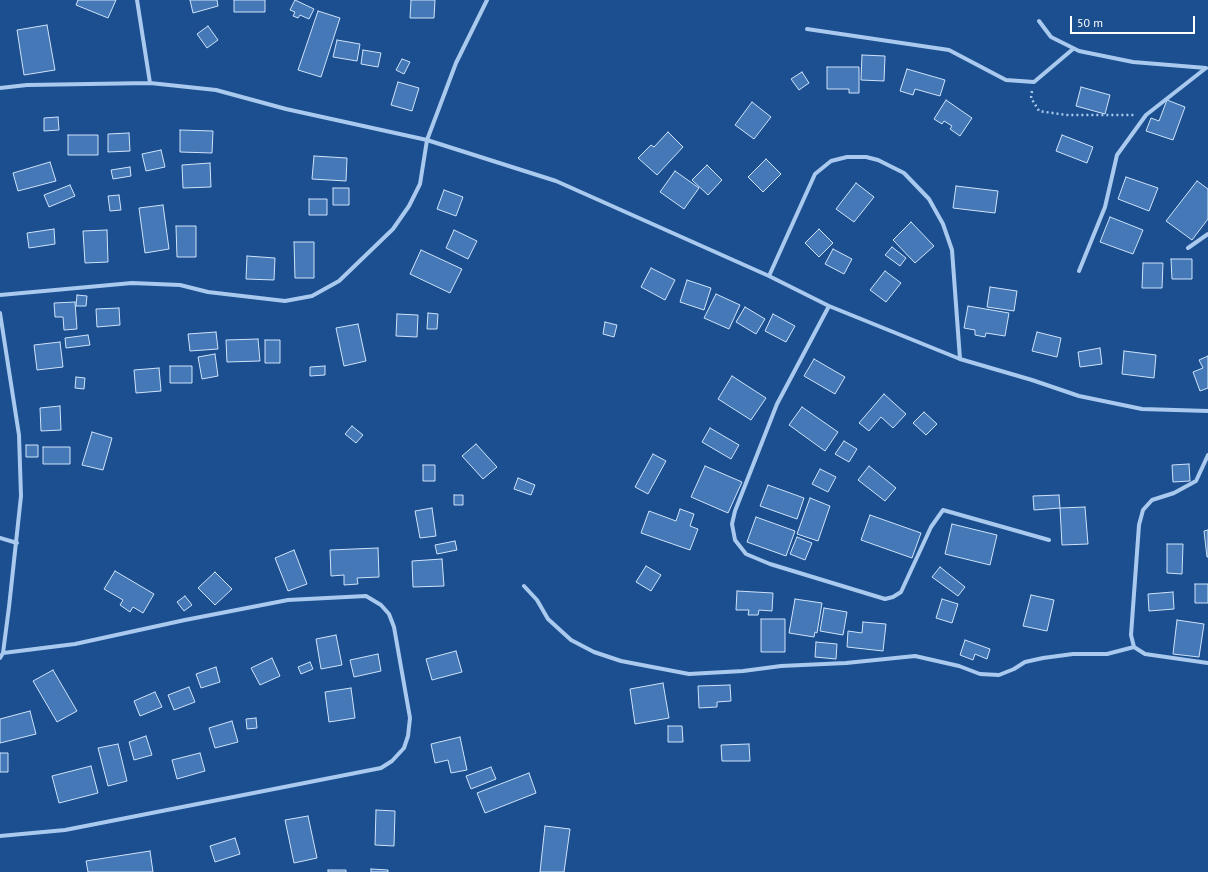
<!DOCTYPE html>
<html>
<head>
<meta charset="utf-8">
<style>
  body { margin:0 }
  #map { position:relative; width:1208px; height:872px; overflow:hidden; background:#1b4f8f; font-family:"PT Sans",sans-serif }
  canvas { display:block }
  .scale { position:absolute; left:1070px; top:16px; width:125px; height:18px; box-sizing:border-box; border:2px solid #fff; border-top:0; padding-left:5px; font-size:12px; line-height:14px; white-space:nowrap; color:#fff; -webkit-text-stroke:3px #1b4f8f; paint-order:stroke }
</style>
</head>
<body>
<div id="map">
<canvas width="1208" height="872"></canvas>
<div class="scale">50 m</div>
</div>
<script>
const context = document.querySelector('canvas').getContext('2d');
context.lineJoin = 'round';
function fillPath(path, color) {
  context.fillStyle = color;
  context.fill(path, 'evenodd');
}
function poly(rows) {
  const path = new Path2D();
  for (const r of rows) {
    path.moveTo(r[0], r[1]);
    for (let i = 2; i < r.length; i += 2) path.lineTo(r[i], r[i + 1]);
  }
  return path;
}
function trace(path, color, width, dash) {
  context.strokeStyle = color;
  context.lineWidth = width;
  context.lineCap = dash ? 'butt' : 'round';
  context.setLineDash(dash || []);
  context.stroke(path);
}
const building = poly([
  [78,0,116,0,108,18,76,5,78,0],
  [190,0,217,0,218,6,193,13,190,0],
  [234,0,265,0,265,12,234,12,234,0],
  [295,0,314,9,309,19,300,15,298,18,293,16,295,12,290,10,295,0],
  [411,0,435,0,434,18,410,18,411,0],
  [318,11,340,18,321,77,298,70,318,11],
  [47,25,55,70,24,75,17,30,47,25],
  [208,26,218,40,207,48,197,34,208,26],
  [337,40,360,44,357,61,333,57,337,40],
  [363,50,381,53,378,67,361,64,363,50],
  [862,55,885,56,884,81,861,80,862,55],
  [402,59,410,62,404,74,396,70,402,59],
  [827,67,859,67,859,93,849,93,849,89,827,89,827,67],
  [907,69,945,80,940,96,915,89,913,95,900,91,907,69],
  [802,72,809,83,799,90,791,79,802,72],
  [398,82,419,88,412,111,391,105,398,82],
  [1081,87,1110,95,1105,114,1076,106,1081,87],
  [946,100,972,118,960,136,950,129,952,126,944,121,942,124,934,119,946,100],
  [1167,100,1185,107,1173,140,1146,131,1151,118,1159,121,1167,100],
  [752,102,771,117,754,139,735,125,752,102],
  [58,117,59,130,44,131,44,118,58,117],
  [180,130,213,131,212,153,180,152,180,130],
  [668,132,683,147,657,175,638,158,651,145,654,147,668,132],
  [129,133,130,151,108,152,108,134,129,133],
  [68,135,98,135,98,155,68,155,68,135],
  [1062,135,1093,147,1087,163,1056,151,1062,135],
  [161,150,165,167,146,171,142,154,161,150],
  [314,156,347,158,346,181,312,179,314,156],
  [766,159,781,174,763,192,748,177,766,159],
  [50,162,56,181,18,191,13,173,50,162],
  [210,163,211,187,183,188,182,165,210,163],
  [707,165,722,180,708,195,692,180,707,165],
  [130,167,131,176,113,179,111,170,130,167],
  [675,171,699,188,684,209,660,192,675,171],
  [1126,177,1158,188,1149,211,1118,199,1126,177],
  [1197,181,1208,189,1208,219,1192,240,1166,221,1197,181],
  [856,183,874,197,854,222,836,209,856,183],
  [70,185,75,196,49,207,44,195,70,185],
  [956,186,998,191,995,213,953,208,956,186],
  [333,188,349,188,349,205,333,205,333,188],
  [444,190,463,197,456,216,437,209,444,190],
  [119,195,121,210,110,211,108,196,119,195],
  [309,199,327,199,327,215,309,215,309,199],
  [163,205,169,249,145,253,139,208,163,205],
  [1110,217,1143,230,1133,254,1100,242,1110,217],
  [911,222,934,246,915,263,893,240,911,222],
  [176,226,196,226,196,257,177,257,176,226],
  [54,229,55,244,29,248,27,233,54,229],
  [819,229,833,243,819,257,805,243,819,229],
  [107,230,108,262,85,263,83,231,107,230],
  [454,230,477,241,468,259,446,248,454,230],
  [294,242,314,242,314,278,295,278,294,242],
  [892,247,906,258,900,266,885,255,892,247],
  [833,249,852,259,844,274,825,264,833,249],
  [421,250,462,269,450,293,410,274,421,250],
  [247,256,275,258,274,280,246,279,247,256],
  [1171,259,1192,259,1192,279,1172,279,1171,259],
  [1143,263,1163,263,1162,288,1142,288,1143,263],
  [651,268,675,280,665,300,641,287,651,268],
  [885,271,901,283,886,302,870,290,885,271],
  [687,280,711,288,704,310,680,302,687,280],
  [990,287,1017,291,1014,311,987,307,990,287],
  [716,294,740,305,729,329,704,318,716,294],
  [77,295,87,296,86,306,76,306,77,295],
  [75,302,77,329,64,330,63,317,55,317,54,303,75,302],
  [968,306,1009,313,1005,336,986,333,985,337,975,335,975,330,964,328,968,306],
  [745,307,765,319,756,334,736,322,745,307],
  [119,308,120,325,97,327,96,309,119,308],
  [428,313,438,314,437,329,427,329,428,313],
  [397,314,418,315,417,337,396,336,397,314],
  [773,314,795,326,786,342,765,331,773,314],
  [605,322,617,325,614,337,603,334,605,322],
  [358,324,366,361,344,366,336,328,358,324],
  [216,332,218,349,190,351,188,334,216,332],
  [1037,332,1061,338,1057,357,1032,351,1037,332],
  [88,335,90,345,66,348,65,338,88,335],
  [258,339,260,361,227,362,226,340,258,339],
  [265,340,280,340,280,363,265,363,265,340],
  [60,342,63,367,37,370,34,345,60,342],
  [1100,348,1102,364,1080,367,1078,352,1100,348],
  [1124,351,1156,355,1154,378,1122,374,1124,351],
  [215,354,218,376,202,379,198,357,215,354],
  [1208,356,1208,388,1200,391,1193,372,1203,368,1199,360,1208,356],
  [814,359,845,377,835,394,804,376,814,359],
  [170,366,192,366,192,383,170,383,170,366],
  [325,366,325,375,310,376,310,367,325,366],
  [159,368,161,391,136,393,134,370,159,368],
  [732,376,766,398,751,420,718,399,732,376],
  [76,377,85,378,84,389,75,388,76,377],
  [884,394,906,414,893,428,881,417,869,431,859,423,884,394],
  [60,406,61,430,41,431,40,408,60,406],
  [802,407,838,432,825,451,789,425,802,407],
  [924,412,937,424,926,435,913,423,924,412],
  [352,426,363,435,356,443,345,434,352,426],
  [710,428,739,445,731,459,702,442,710,428],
  [92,432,112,438,103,470,82,465,92,432],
  [844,441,857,449,849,462,835,454,844,441],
  [476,444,497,467,483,479,462,456,476,444],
  [26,445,38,445,38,457,26,457,26,445],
  [43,447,70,447,70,464,43,464,43,447],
  [653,454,666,461,648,494,635,487,653,454],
  [1189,464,1190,481,1173,482,1172,465,1189,464],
  [423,465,435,465,435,481,423,481,423,465],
  [705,466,742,482,728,513,691,497,705,466],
  [869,466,896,488,885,501,858,480,869,466],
  [820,469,836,477,828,492,812,484,820,469],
  [518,478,535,485,531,495,514,489,518,478],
  [768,485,804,498,797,519,760,506,768,485],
  [454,495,463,495,463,505,454,505,454,495],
  [1059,495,1060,508,1034,510,1033,496,1059,495],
  [810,498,830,506,818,541,797,534,810,498],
  [1085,507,1088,544,1062,545,1060,508,1085,507],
  [432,508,436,536,420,538,415,511,432,508],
  [680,509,694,514,690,526,698,529,690,550,641,533,649,511,676,521,680,509],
  [870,515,921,533,912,558,861,540,870,515],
  [756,517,795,531,786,556,747,542,756,517],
  [952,524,997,535,990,565,945,554,952,524],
  [1208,530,1208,557,1207,557,1204,531,1208,530],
  [797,537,812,543,805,560,790,554,797,537],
  [455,541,457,550,437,554,435,545,455,541],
  [1167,544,1183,544,1182,574,1167,573,1167,544],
  [378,548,379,577,357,578,358,584,344,585,344,575,331,576,330,550,378,548],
  [294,550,307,584,288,591,275,558,294,550],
  [442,559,444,586,413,587,412,561,442,559],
  [646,566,661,575,651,591,636,582,646,566],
  [940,567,965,587,958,596,932,577,940,567],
  [115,571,154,594,143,613,133,607,130,612,120,605,123,600,104,589,115,571],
  [215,572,232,589,215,605,198,588,215,572],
  [1195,584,1208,584,1208,603,1195,603,1195,584],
  [737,591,773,593,772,611,759,610,758,615,748,615,749,610,736,610,737,591],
  [1173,592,1174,609,1149,611,1148,594,1173,592],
  [1031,595,1054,600,1047,631,1023,626,1031,595],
  [185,596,192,605,184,611,177,602,185,596],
  [795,599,822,603,817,633,815,632,814,637,789,633,795,599],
  [942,599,958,604,952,623,936,618,942,599],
  [824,608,847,612,843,635,820,631,824,608],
  [761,619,785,619,785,652,761,652,761,619],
  [1177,620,1204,624,1199,657,1173,654,1177,620],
  [863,622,886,624,883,651,847,647,848,631,862,633,863,622],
  [336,635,342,665,321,669,316,639,336,635],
  [965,640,990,649,987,659,975,654,973,660,960,655,965,640],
  [816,642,837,644,836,659,815,657,816,642],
  [456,651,462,672,432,680,426,659,456,651],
  [378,654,381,671,354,677,350,660,378,654],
  [272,658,280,676,260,685,251,668,272,658],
  [310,662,313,669,301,674,298,667,310,662],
  [216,667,220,682,201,688,196,674,216,667],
  [53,670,77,711,57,722,33,681,53,670],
  [663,683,669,718,635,724,630,689,663,683],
  [730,685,731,701,717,702,717,707,699,708,698,686,730,685],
  [189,687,195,702,174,710,168,695,189,687],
  [351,688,355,718,329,722,325,692,351,688],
  [155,692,162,707,140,716,134,701,155,692],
  [30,711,36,734,0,743,0,719,30,711],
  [256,718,257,728,247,729,246,719,256,718],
  [232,721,238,742,215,748,209,728,232,721],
  [668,726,682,726,683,742,668,742,668,726],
  [146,736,152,755,134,760,129,742,146,736],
  [460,737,467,770,451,773,448,760,435,763,431,744,460,737],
  [118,744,127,781,108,786,98,748,118,744],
  [749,744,750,761,722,761,721,745,749,744],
  [0,753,8,753,8,772,0,772,0,753],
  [200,753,205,771,177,779,172,760,200,753],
  [91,766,98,793,59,803,52,776,91,766],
  [491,767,496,779,471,789,466,776,491,767],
  [529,773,536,793,485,813,477,793,529,773],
  [376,810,395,811,394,846,375,845,376,810],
  [308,816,317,858,294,863,285,820,308,816],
  [545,826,570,829,564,872,540,872,545,826],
  [235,838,240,854,215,862,210,846,235,838],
  [150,851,153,872,88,872,86,861,150,851],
  [371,869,388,870,388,872,371,872,371,869],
  [328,870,346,870,346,872,328,872,328,870]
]);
fillPath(building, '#4478b7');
trace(building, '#cfe3fa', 1);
trace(poly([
  [1032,91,1031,98,1039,111,1066,115,1134,115]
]), '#a9c9ee', 2.5, [2, 3]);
trace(poly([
  [137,0,150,83],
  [1039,21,1051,37,1079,51,1133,62,1206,68],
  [807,29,949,50,1006,80,1034,82,1073,49],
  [0,88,27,85,150,83,216,90,286,109,427,140,556,181,769,276,829,306,960,359,1032,380,1079,396,1142,409,1208,411],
  [1188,248,1208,234],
  [1079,271,1105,207,1117,155,1146,115,1206,68],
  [769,276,815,174,831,161,847,157,866,157,878,160,904,173,929,199,943,224,952,250,960,359],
  [0,295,132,283,180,285,208,292,285,301,312,296,339,281,393,229,409,206,420,184,427,140,456,63,487,0],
  [829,306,777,404,735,511,732,524,735,540,746,554,770,564,885,599,893,597,901,592,931,527,943,510,1049,540],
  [0,313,19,435,21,496,9,607,3,653,0,658],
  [1208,455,1196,481,1174,493,1152,500,1143,510,1139,525,1131,635,1134,647,1145,654,1208,663],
  [0,538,17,543],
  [524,586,537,600,548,619,571,640,594,652,621,661,689,674,743,671,781,666,846,663,915,656,959,666,980,674,999,675,1014,669,1025,662,1043,658,1073,654,1107,654,1134,647],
  [0,836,65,830,381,768,392,761,404,748,408,736,410,718,394,627,389,614,381,605,366,596,288,600,185,620,75,644,3,653]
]), '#a9c9ee', 4);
</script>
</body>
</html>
